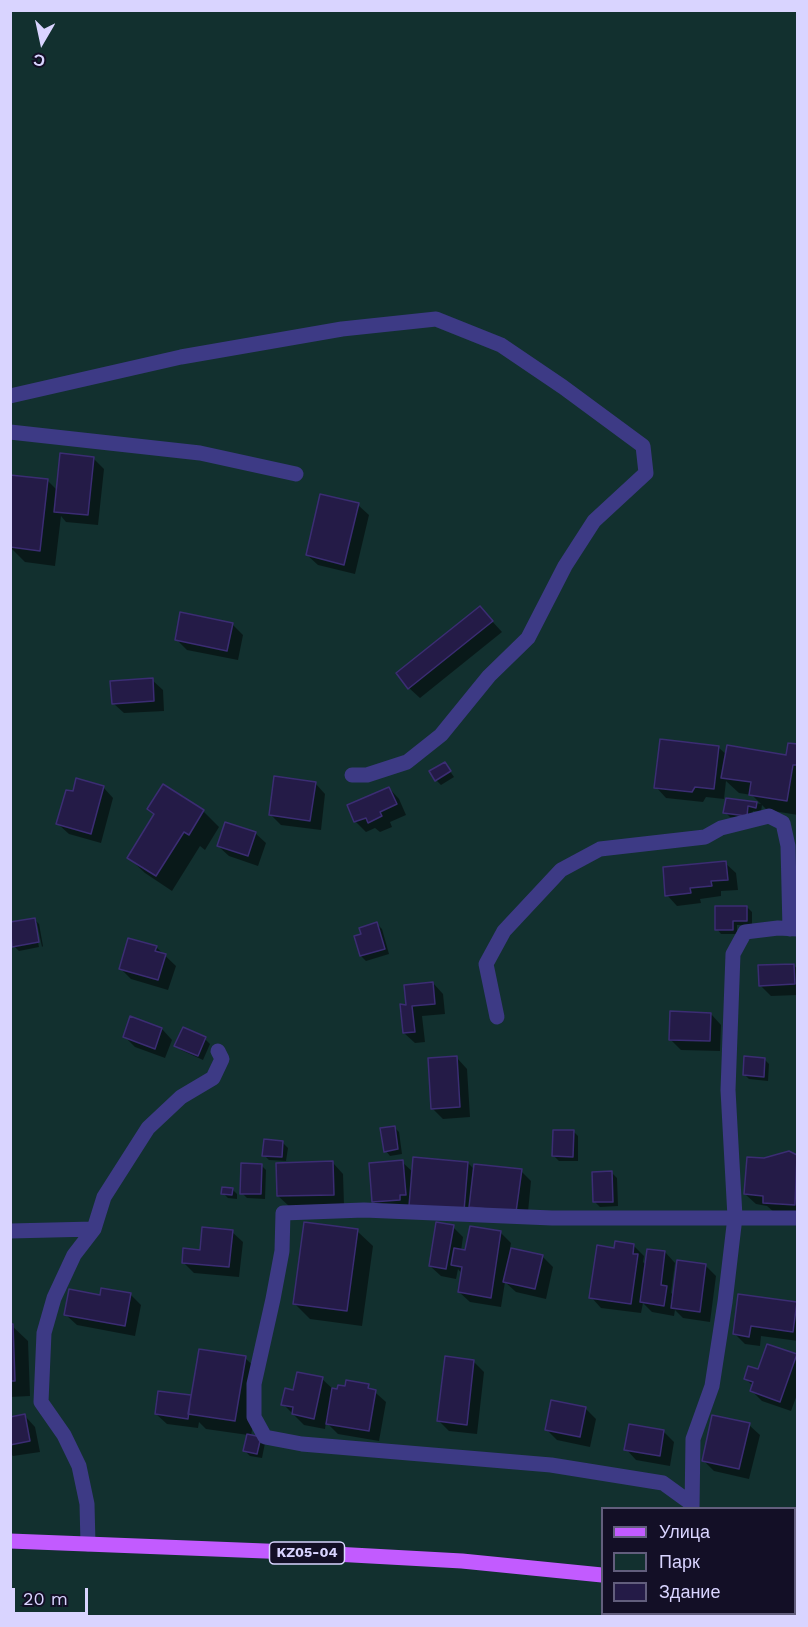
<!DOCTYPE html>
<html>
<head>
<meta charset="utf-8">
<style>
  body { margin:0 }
  #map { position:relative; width:808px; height:1627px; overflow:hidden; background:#130f26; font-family:"Work Sans",sans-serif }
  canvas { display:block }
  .frame { position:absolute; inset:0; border:12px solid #d9d4ff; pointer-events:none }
  .legend { position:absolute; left:601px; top:1507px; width:195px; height:108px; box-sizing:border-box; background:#130f26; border:2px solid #625e7d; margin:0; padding:8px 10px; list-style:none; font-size:18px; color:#d9d4ff }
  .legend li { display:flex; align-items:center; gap:12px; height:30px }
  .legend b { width:30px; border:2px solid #625e7d }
  .north { position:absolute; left:12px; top:12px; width:60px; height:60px; -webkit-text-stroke:4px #130f26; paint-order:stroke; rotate:189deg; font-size:16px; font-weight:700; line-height:24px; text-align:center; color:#d9d4ff }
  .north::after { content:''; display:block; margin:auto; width:21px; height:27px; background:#d9d4ff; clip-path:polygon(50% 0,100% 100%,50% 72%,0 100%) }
  .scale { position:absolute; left:12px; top:1588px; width:76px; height:27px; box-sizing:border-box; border:3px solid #d9d4ff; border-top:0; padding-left:8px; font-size:18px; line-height:21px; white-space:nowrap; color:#d9d4ff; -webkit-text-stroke:4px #130f26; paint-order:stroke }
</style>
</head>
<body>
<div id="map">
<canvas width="808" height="1627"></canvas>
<div class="frame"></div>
<ul class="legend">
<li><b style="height:8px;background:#c25bff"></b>Улица</li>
<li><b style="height:16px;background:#12302f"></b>Парк</li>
<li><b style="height:16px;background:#241b47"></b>Здание</li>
</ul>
<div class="north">С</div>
<div class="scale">20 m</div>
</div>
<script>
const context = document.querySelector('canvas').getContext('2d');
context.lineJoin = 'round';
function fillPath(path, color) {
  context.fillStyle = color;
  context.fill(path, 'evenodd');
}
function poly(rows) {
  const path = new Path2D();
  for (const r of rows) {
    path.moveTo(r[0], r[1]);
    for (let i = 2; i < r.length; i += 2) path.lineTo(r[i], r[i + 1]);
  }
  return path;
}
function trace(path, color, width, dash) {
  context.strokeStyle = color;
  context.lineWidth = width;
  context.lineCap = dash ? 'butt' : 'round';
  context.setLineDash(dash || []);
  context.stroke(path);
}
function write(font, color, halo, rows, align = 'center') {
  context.font = font + ' "Work Sans",sans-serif';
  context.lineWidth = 4.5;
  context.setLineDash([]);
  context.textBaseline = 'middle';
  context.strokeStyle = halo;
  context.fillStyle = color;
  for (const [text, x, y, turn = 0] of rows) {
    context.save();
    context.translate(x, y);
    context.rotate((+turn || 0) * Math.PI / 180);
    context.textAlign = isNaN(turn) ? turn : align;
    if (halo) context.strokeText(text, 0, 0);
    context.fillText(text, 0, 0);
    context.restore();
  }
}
fillPath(poly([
  [11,11,797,11,797,1616,11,1616],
  [602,1508,794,1508,794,1614,602,1614]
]), '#12302f');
fillPath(poly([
  [93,458,104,469,98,525,66,522,61,516,55,566,25,562,10,547,10,476,47,480,58,491],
  [358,505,369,515,355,574,318,565,307,555],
  [480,608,502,632,420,698,409,688],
  [232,624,243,635,238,660,187,650,176,639],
  [152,680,163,690,164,711,124,713,113,703],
  [798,746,798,815,767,810,762,805,761,812,753,811,751,820,730,817,725,812,727,799,761,804,752,795,739,793,726,781,724,799,706,797,703,802,666,798,656,787,718,747,727,755,787,757],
  [445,764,454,777,441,785,436,780],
  [315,783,325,794,321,830,281,825,270,814],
  [163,786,203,811,219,827,205,850,200,846,172,891,145,873,129,858,155,816,149,809],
  [103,787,113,798,101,843,69,834,58,824,74,793],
  [389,788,399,799,406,815,390,822,392,827,380,832,375,828,366,832,356,822,349,806],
  [255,833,266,843,258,866,229,856,218,846],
  [725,863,736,873,738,890,721,891,721,896,700,899,701,903,677,906,667,895],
  [747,907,752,912,752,925,737,925,737,934,721,934,717,929],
  [34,919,39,924,43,946,42,947,37,923,34,923,39,947,19,951,14,946,10,924],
  [377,924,382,929,389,954,366,961,361,956,356,937,363,935],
  [156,947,176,966,168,990,131,979,121,969],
  [793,965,798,969,798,995,771,996,760,985],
  [433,983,443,994,445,1014,422,1016,425,1042,415,1043,404,1033,408,1006],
  [711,1014,721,1025,720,1051,681,1050,670,1039],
  [131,1018,162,1029,172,1040,165,1058,135,1047,125,1037],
  [205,1039,210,1044,203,1060,181,1050,176,1045],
  [457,1058,467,1069,470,1117,443,1119,432,1108],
  [764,1059,769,1064,768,1081,749,1079,744,1074],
  [394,1127,399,1132,402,1154,390,1156,386,1151],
  [573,1131,578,1136,578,1161,559,1161,554,1156],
  [283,1143,288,1148,286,1161,269,1160,264,1155],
  [796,1156,798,1215,775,1213,767,1206,756,1204,745,1194,765,1160],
  [402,1162,414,1173,468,1163,475,1170,521,1171,531,1181,527,1222,410,1210,384,1212,374,1202],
  [333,1163,343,1174,344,1205,289,1206,278,1196],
  [261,1165,266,1170,265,1199,247,1198,242,1193],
  [612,1173,617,1178,618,1206,600,1207,595,1202],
  [232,1189,237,1194,237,1199,228,1198,223,1193],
  [453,1227,463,1237,461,1251,467,1252,501,1233,511,1243,510,1249,542,1256,553,1267,546,1299,516,1292,505,1282,501,1307,470,1302,459,1292,462,1274,458,1269,456,1279,441,1276,430,1266],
  [357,1231,373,1246,362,1326,310,1319,294,1303],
  [232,1232,243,1242,239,1277,194,1273,183,1262],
  [633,1245,644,1256,643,1262,646,1265,665,1252,675,1263,671,1293,674,1295,705,1265,716,1276,710,1322,683,1318,675,1310,674,1316,652,1312,643,1303,641,1313,601,1308,591,1297,615,1249],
  [130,1294,141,1305,135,1336,77,1325,66,1315,101,1296],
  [796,1304,798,1341,761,1336,760,1346,745,1344,734,1333],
  [10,1324,28,1341,30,1396,10,1397],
  [796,1355,798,1392,791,1411,762,1401,752,1391,753,1386,746,1379],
  [245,1358,261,1373,251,1436,265,1443,262,1458,250,1456,245,1451,248,1435,206,1429,199,1422,198,1428,167,1424,156,1414,190,1397,192,1399],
  [473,1361,484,1372,477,1434,449,1431,439,1421],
  [322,1379,333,1389,368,1386,386,1402,379,1441,338,1434,326,1422,325,1429,304,1425,283,1404,294,1392],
  [585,1408,596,1419,590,1447,557,1440,547,1430],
  [25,1416,35,1427,40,1452,13,1456,10,1453,10,1418],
  [749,1425,760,1435,749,1479,714,1471,703,1460],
  [663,1431,674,1442,670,1466,636,1460,626,1449]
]), '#0007');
const building = poly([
  [60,453,94,457,88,515,54,512,60,453],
  [10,475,48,479,40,551,10,547,10,475],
  [320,494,359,503,344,565,306,555,320,494],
  [480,606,493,621,408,689,396,673,480,606],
  [180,612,233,623,227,651,175,640,180,612],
  [153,678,154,701,112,704,110,681,153,678],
  [660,739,719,746,714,789,695,787,692,792,654,788,660,739],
  [788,743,798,744,798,765,793,765,787,801,749,795,751,782,721,778,727,745,786,755,788,743],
  [445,762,451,771,435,781,429,771,445,762],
  [274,776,316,782,310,821,269,815,274,776],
  [76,778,104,786,91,834,56,824,66,790,73,791,76,778],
  [163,784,204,810,189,835,184,832,156,876,127,858,154,814,147,809,163,784],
  [389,787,397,804,380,812,382,816,368,823,366,818,354,822,347,805,389,787],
  [726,798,757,802,756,808,748,806,747,816,723,813,726,798],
  [225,822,256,832,248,856,217,846,225,822],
  [726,861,728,880,711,881,712,886,690,888,691,893,665,896,663,867,726,861],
  [715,906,747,906,747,921,733,921,733,930,715,930,715,906],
  [35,918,39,942,12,947,10,922,35,918],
  [377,922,385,949,360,956,354,936,361,934,359,928,377,922],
  [128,938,157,946,155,951,166,954,158,980,119,969,128,938],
  [794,964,795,984,759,986,758,965,794,964],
  [433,982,435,1004,412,1006,415,1032,403,1033,400,1004,406,1005,404,985,433,982],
  [670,1011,711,1013,710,1041,669,1040,670,1011],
  [130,1016,162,1028,155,1049,123,1037,130,1016],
  [183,1027,206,1037,198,1056,174,1046,183,1027],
  [457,1056,460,1107,431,1109,428,1058,457,1056],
  [744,1056,765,1058,764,1077,743,1075,744,1056],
  [395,1126,398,1149,384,1152,380,1128,395,1126],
  [553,1130,574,1130,573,1157,552,1156,553,1130],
  [264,1139,283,1141,282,1157,262,1156,264,1139],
  [789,1151,797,1155,795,1205,763,1203,763,1196,744,1194,747,1157,764,1158,789,1151],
  [413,1157,468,1162,464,1211,409,1206,413,1157],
  [403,1160,406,1195,400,1195,400,1200,372,1202,369,1163,403,1160],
  [333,1161,334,1195,277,1196,276,1163,333,1161],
  [241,1163,262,1164,261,1194,240,1194,241,1163],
  [474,1164,522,1169,516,1212,469,1207,474,1164],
  [612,1171,613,1202,593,1202,592,1172,612,1171],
  [222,1187,233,1188,232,1195,221,1194,222,1187],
  [304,1222,358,1229,347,1311,293,1304,304,1222],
  [436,1222,454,1225,446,1269,429,1266,436,1222],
  [470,1226,501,1231,491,1298,458,1292,462,1267,451,1265,454,1248,465,1250,470,1226],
  [202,1227,233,1230,229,1267,182,1263,183,1248,200,1250,202,1227],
  [615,1241,634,1244,633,1254,638,1254,631,1304,589,1298,597,1245,614,1248,615,1241],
  [511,1248,543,1255,535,1289,503,1282,511,1248],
  [647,1249,665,1251,661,1285,667,1286,664,1306,640,1302,647,1249],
  [677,1260,706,1264,700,1312,671,1308,677,1260],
  [101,1288,131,1293,125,1326,64,1315,69,1289,100,1295,101,1288],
  [738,1294,797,1302,793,1332,751,1326,749,1337,733,1334,738,1294],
  [10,1324,13,1324,15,1381,10,1381,10,1324],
  [767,1344,797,1354,780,1402,750,1391,753,1382,744,1379,748,1366,758,1369,767,1344],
  [199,1349,246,1356,235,1421,188,1414,199,1349],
  [445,1356,474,1360,467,1425,437,1421,445,1356],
  [297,1372,323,1377,314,1419,292,1414,293,1407,281,1405,285,1388,293,1390,297,1372],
  [346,1380,369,1384,368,1388,376,1390,369,1431,326,1424,332,1388,337,1389,338,1385,345,1386,346,1380],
  [158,1391,191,1395,188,1419,155,1414,158,1391],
  [551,1400,586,1407,580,1437,545,1430,551,1400],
  [25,1414,30,1441,10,1445,10,1417,25,1414],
  [712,1415,750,1423,739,1469,702,1461,712,1415],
  [629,1424,664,1430,660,1456,624,1450,629,1424],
  [247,1434,261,1437,257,1454,243,1451,247,1434]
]);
fillPath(building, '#241b47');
trace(building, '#3b2d73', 1.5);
trace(poly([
  [10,396,181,357,342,329,436,319,501,345,563,387,643,446,646,473,594,521,565,566,528,638,489,676,441,735,407,762,367,775,352,775],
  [10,432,200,453,296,474],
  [497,1017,486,964,504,931,561,870,600,849,705,837,721,828,769,816,783,823,788,846,790,929],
  [10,1231,94,1229],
  [692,1504,663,1483,551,1465,302,1444,265,1437,254,1417,254,1384,273,1299,282,1251,283,1213,364,1210,552,1218,798,1218],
  [692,1508,693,1439,712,1386,725,1302,735,1217,728,1090,733,954,745,932,778,928,798,929],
  [88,1544,87,1504,79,1466,64,1435,41,1402,44,1333,54,1298,74,1255,94,1229,104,1197,148,1128,181,1097,213,1078,222,1059,218,1051]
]), '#3d3a85', 15);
trace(poly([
  [10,1541,316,1553,462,1561,602,1575],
  [794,1594,798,1595]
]), '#c25bff', 15);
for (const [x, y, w] of [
  [307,1553,75]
]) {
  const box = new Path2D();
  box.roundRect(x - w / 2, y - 11, w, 22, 4.5);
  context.fillStyle = '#130f26';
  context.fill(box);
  trace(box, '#d9d4ff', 1.5);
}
write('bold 14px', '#d9d4ff', null, [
  ["KZ05-04",307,1553]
]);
</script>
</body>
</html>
